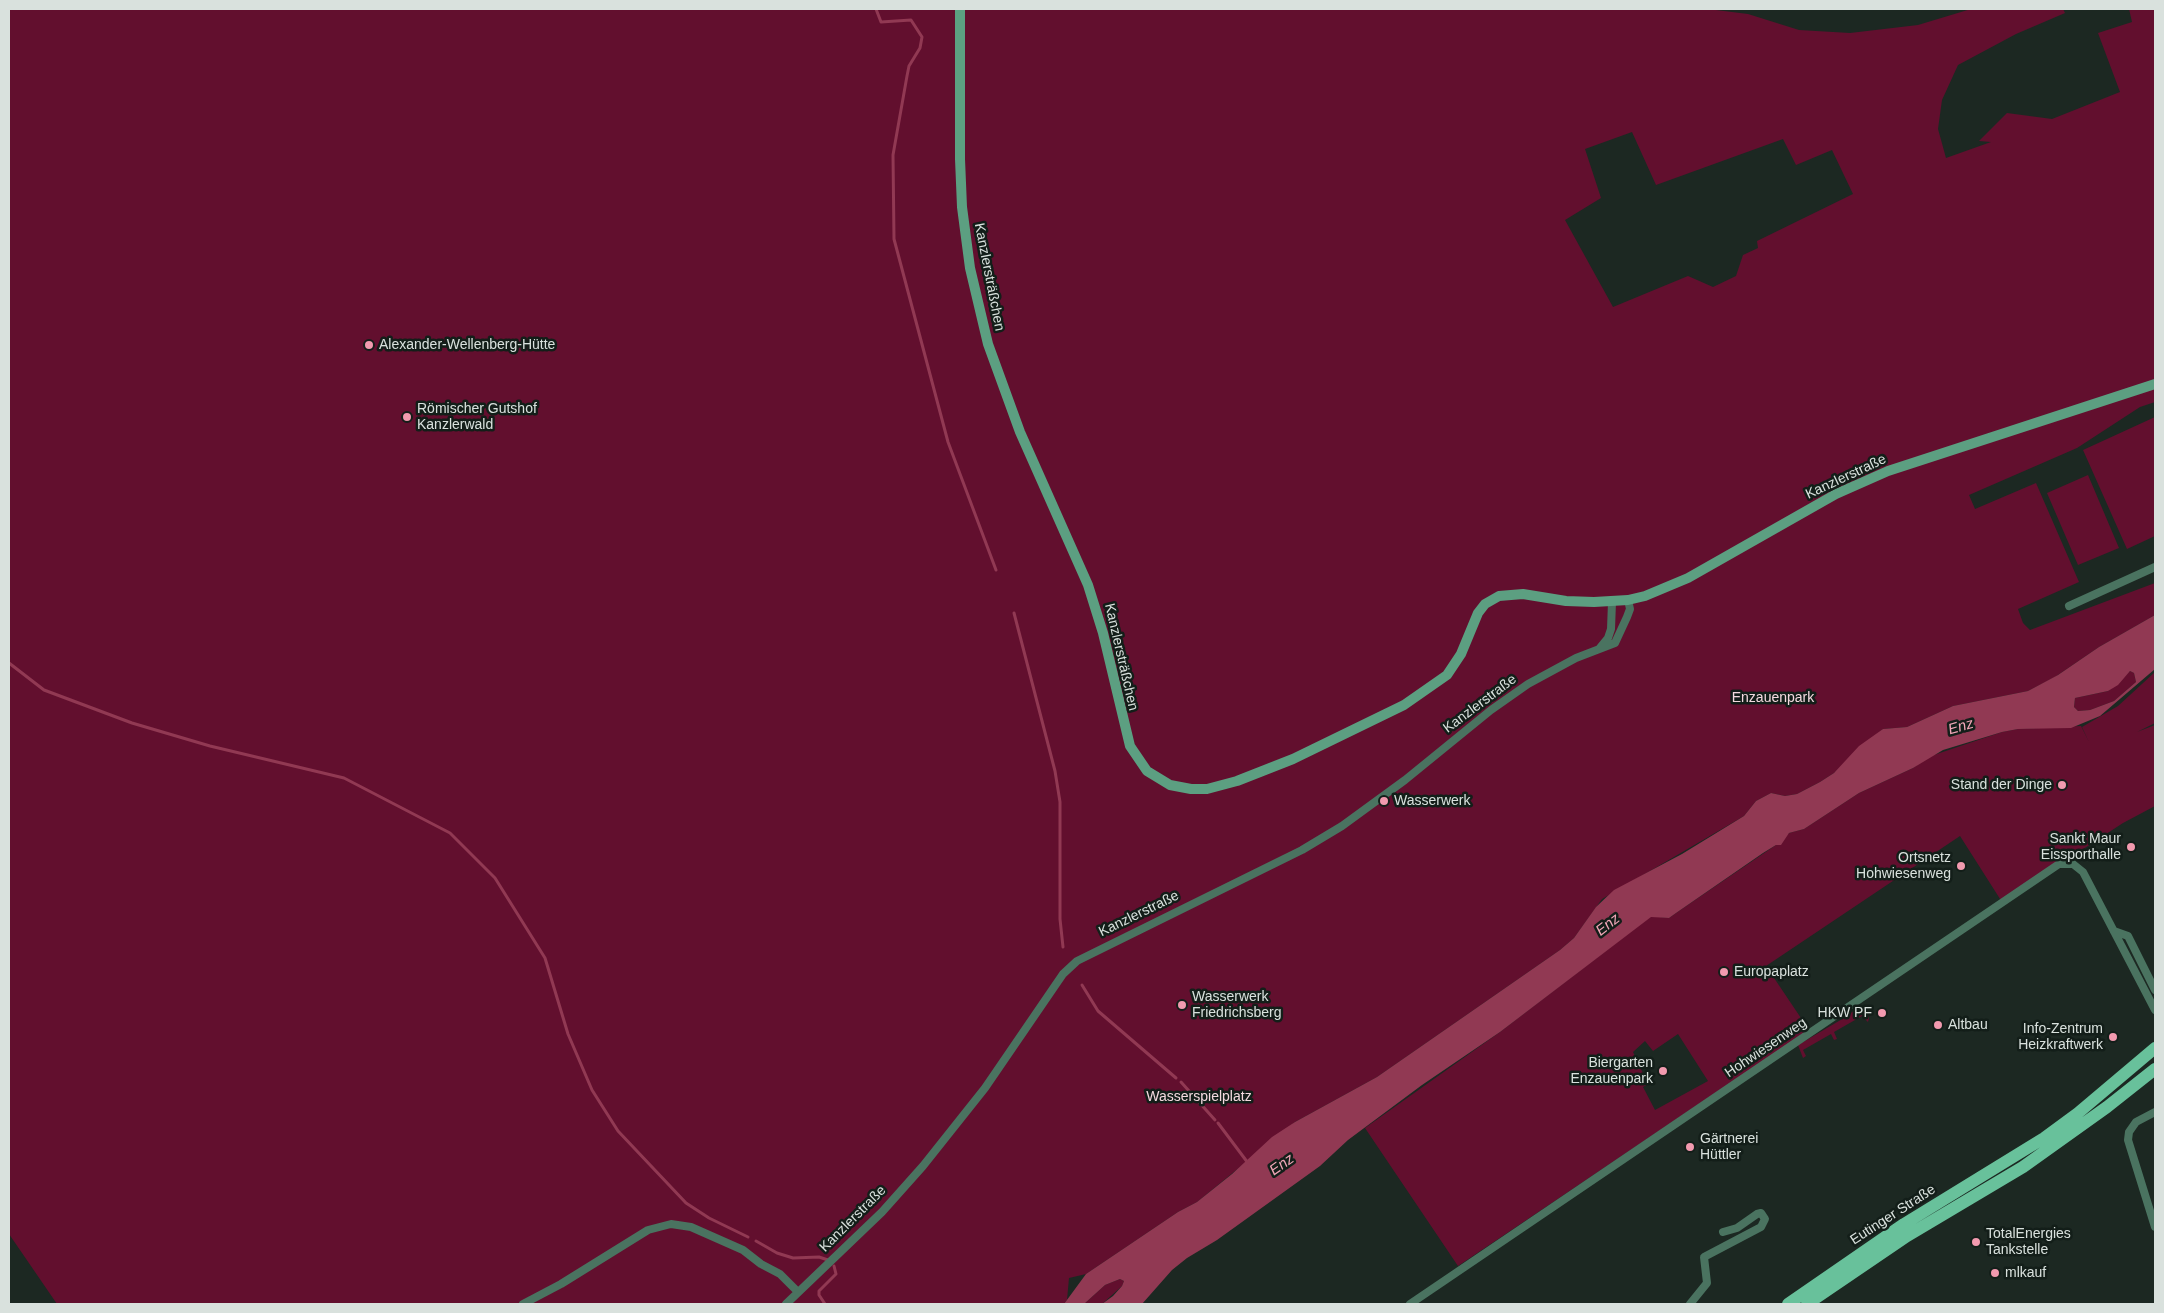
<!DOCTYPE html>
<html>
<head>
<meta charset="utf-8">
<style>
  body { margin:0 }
  #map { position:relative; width:2164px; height:1313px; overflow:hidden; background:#1c2822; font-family:Arial,sans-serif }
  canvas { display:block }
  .frame { position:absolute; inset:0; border:10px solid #d9e1dd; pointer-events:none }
</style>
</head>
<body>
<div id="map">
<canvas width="2164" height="1313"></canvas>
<div class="frame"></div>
</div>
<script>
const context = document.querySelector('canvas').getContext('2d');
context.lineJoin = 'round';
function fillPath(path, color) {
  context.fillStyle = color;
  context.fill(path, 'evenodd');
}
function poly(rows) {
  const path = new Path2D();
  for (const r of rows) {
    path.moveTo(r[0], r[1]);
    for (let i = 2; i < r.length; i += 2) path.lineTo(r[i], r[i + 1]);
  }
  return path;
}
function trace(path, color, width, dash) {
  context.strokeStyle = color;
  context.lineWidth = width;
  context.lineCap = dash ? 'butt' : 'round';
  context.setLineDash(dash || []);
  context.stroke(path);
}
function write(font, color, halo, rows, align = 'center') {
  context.font = font + ' Arial,sans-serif';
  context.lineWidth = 5;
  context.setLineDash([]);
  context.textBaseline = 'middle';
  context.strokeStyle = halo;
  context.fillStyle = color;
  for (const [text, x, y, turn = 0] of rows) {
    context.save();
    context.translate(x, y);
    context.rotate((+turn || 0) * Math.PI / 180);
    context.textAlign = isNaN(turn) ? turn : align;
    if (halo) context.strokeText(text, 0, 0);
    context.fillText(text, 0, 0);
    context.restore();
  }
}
fillPath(poly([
  [9,9,1708,9,1748,14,1799,30,1850,33,1918,25,1971,9,2063,9,2065,13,2016,34,1958,65,1942,100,1938,129,1946,158,1991,142,1979,141,2007,113,2052,119,2120,92,2098,33,2132,22,2129,9,2155,9,2155,402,2140,407,2077,448,1969,495,1975,509,2036,483,2079,582,2018,609,2023,623,2030,630,2155,583,2155,615,2099,647,2055,677,2028,691,1953,706,1907,727,1883,729,1834,773,1820,782,1797,794,1785,796,1771,793,1756,801,1744,816,1602,899,1574,938,1560,950,1377,1077,1295,1122,1197,1202,1178,1212,1086,1274,1069,1278,1067,1300,1064,1304,57,1304,9,1234],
  [1632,132,1656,185,1783,139,1796,165,1832,150,1853,194,1757,241,1758,248,1743,255,1736,276,1713,287,1688,276,1613,307,1565,220,1601,198,1585,149],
  [2155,417,2155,536,2127,549,2083,450],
  [2088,475,2119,548,2078,565,2047,493],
  [2130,671,2134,673,2136,682,2114,701,2090,710,2078,711,2074,707,2075,698,2108,691],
  [2155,672,2155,723,2137,732,2155,725,2155,806,2123,823,2002,902,1960,836,1766,966,1809,1030,1458,1266,1365,1128,1500,1032,1651,916,1669,918,1676,913,1776,845,1789,833,1804,829,1859,793,1913,768,1928,757,2002,732,2018,729,2081,726,2089,742,2082,727,2118,706],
  [1678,1034,1708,1081,1655,1110,1643,1087,1648,1084,1633,1052,1645,1041,1653,1051],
  [1860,1006,1863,1007,1869,1018,1868,1022,1862,1016,1834,1032,1837,1039,1834,1040,1831,1034,1803,1050,1806,1056,1803,1058,1798,1045,1844,1018],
  [1120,1279,1124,1281,1122,1286,1102,1304,1084,1304,1105,1285]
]), '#620f2e');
fillPath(poly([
  [2155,615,2155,669,2100,716,2071,728,2018,729,2002,732,1943,750,1913,768,1859,793,1804,829,1789,833,1781,845,1776,845,1763,853,1676,913,1669,918,1651,917,1500,1032,1422,1085,1348,1140,1320,1166,1217,1240,1187,1258,1172,1270,1142,1304,1096,1304,1102,1304,1113,1296,1122,1286,1124,1281,1120,1279,1105,1285,1084,1304,1064,1304,1086,1274,1178,1212,1197,1202,1232,1174,1272,1137,1295,1122,1377,1077,1560,950,1574,938,1596,907,1614,890,1682,854,1744,816,1756,801,1771,793,1785,796,1797,794,1820,782,1834,773,1859,746,1883,729,1907,727,1953,706,2028,691,2058,675,2099,647],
  [2130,671,2134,673,2136,682,2114,701,2090,710,2078,711,2074,707,2075,698,2108,691,2118,685]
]), '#913953');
trace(poly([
  [876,9,881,22,911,20,922,37,920,48,909,66,907,76,893,155,894,239,948,442,996,570],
  [1014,613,1055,771,1060,802,1060,919,1063,947],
  [9,663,44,690,132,723,210,746,344,778,450,833,495,878,545,958,568,1034,592,1090,618,1131,686,1203,709,1218,748,1237],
  [1082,985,1098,1011,1176,1078],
  [1181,1082,1215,1120],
  [1218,1123,1248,1163],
  [756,1241,777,1253,793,1258,819,1257,828,1260],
  [825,1304,819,1295,819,1291,836,1274,834,1266]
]), '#913953', 3);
trace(poly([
  [2069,606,2155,567],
  [1599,649,1608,638,1611,629,1612,602],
  [2114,931,2128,936,2155,990],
  [2155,1112,2136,1122,2129,1132,2128,1140,2155,1227],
  [523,1304,561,1284,648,1230,671,1224,691,1227,743,1250,761,1264,780,1274,798,1292],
  [786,1304,882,1212,923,1166,985,1088,1063,974,1077,961,1302,850,1342,826,1405,780,1491,710,1528,684,1576,658,1615,643,1627,617,1630,609,1628,600],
  [1410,1304,2059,864,2073,864,2083,872,2155,1010],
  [1690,1304,1707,1283,1704,1257,1761,1227,1765,1219,1761,1213,1757,1214,1737,1228,1723,1232]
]), '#4a7360', 8);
trace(poly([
  [960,9,960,159,962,207,970,268,988,344,1020,432,1088,585,1103,633,1130,746,1147,771,1170,785,1191,789,1207,789,1237,781,1293,759,1404,705,1447,675,1461,654,1478,613,1485,604,1499,596,1523,594,1566,601,1594,602,1628,600,1645,596,1688,578,1836,494,1888,471,2155,384]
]), '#5c9f81', 10);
trace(poly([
  [1788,1304,1904,1224,2044,1138,2078,1113,2155,1048],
  [1807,1304,1907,1236,2023,1167,2107,1107,2155,1069]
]), '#68c19b', 12);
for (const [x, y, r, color] of [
  [369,345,5,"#f29aaf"],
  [407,417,5,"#f29aaf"],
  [2062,785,5,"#f29aaf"],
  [1384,801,5,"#f29aaf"],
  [2131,847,5,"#f29aaf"],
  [1961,866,5,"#f29aaf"],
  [1724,972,5,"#f29aaf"],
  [1182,1005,5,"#f29aaf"],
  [1882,1013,5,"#f29aaf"],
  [1938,1025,5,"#f29aaf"],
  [2113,1037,5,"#f29aaf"],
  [1663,1071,5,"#f29aaf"],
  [1690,1147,5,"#f29aaf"],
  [1976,1242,5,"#f29aaf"],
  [1995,1273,5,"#f29aaf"]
]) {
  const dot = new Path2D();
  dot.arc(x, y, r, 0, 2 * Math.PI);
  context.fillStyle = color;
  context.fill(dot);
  trace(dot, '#131e19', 2);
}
write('14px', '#d9e1dd', '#131e19', [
  ["Kanzlersträßchen",989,277,79],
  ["Kanzlerstraße",1846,477,-25],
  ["Kanzlersträßchen",1121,657,77],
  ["Kanzlerstraße",1480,704,-37],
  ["Kanzlerstraße",1139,914,-26],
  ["Hohwiesenweg",1766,1048,-34],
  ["Eutinger Straße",1893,1215,-33],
  ["Kanzlerstraße",853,1219,-45]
]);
write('14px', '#d9e1dd', '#131e19', [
  ["Alexander-Wellenberg-Hütte",379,345],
  ["Römischer Gutshof",417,409],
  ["Kanzlerwald",417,425],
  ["Stand der Dinge",2052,785,"right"],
  ["Wasserwerk",1394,801],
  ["Sankt Maur",2121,839,"right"],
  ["Eissporthalle",2121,855,"right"],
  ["Ortsnetz",1951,858,"right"],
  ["Hohwiesenweg",1951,874,"right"],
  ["Europaplatz",1734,972],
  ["Wasserwerk",1192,997],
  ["Friedrichsberg",1192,1013],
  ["HKW PF",1872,1013,"right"],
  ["Altbau",1948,1025],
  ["Info-Zentrum",2103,1029,"right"],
  ["Heizkraftwerk",2103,1045,"right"],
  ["Biergarten",1653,1063,"right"],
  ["Enzauenpark",1653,1079,"right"],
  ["Gärtnerei",1700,1139],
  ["Hüttler",1700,1155],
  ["TotalEnergies",1986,1234],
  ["Tankstelle",1986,1250],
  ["mlkauf",2005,1273]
], 'left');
write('14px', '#f4d9df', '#131e19', [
  ["Enzauenpark",1773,698],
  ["Wasserspielplatz",1199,1097]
]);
write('italic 15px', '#f2a7b8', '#131e19', [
  ["Enz",1961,727,-16],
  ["Enz",1608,925,-38],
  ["Enz",1282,1165,-35]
]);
</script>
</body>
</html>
